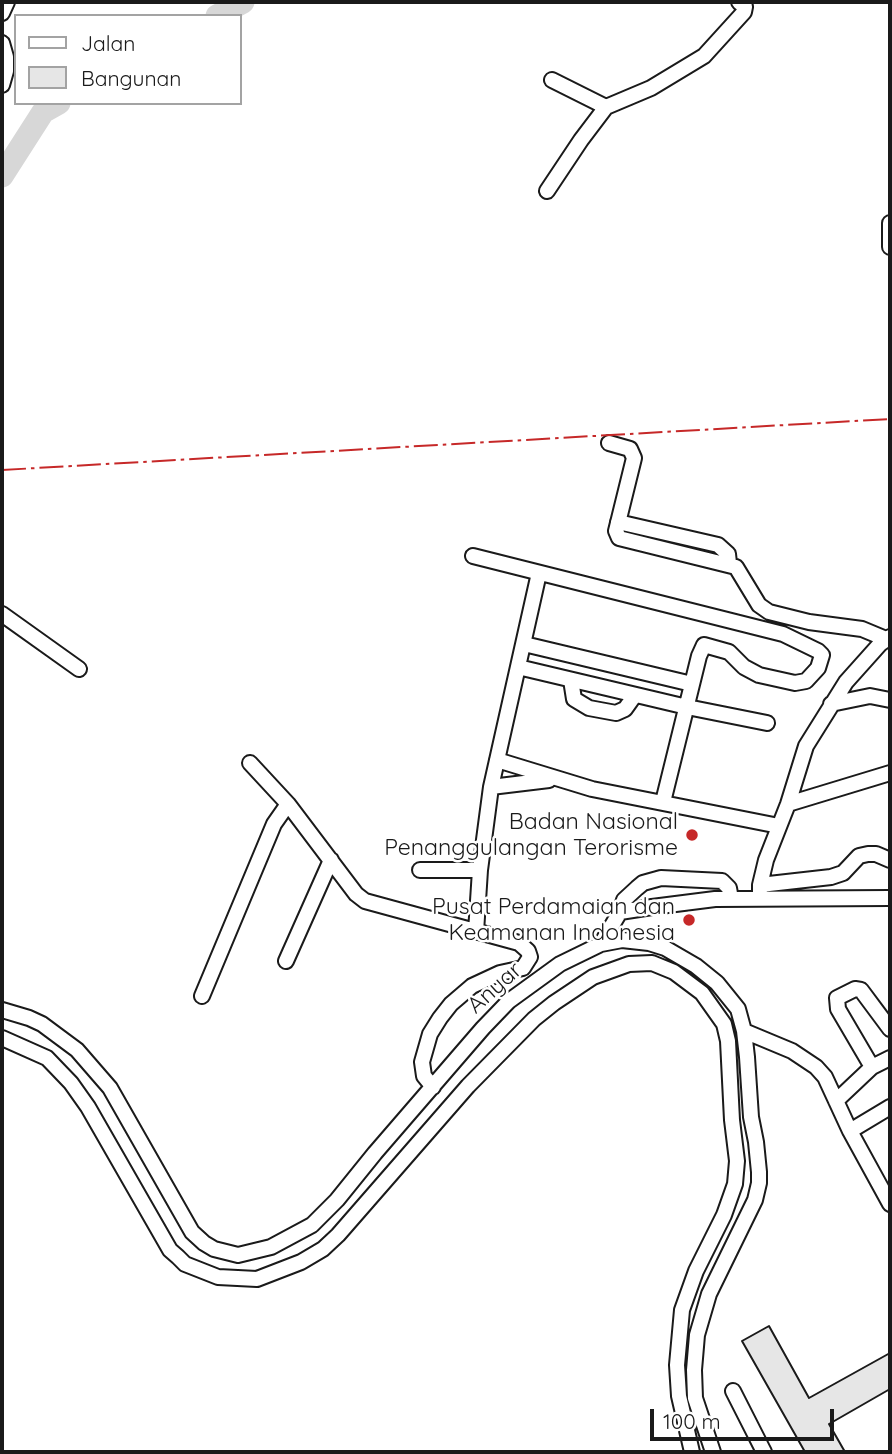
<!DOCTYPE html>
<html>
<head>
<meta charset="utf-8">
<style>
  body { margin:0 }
  #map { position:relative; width:892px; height:1454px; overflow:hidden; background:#fff; font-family:Quicksand,sans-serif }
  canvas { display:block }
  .frame { position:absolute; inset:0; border:4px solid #1a1a1a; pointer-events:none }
  .legend { position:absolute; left:14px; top:14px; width:228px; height:91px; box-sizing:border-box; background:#fff; border:2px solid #a3a3a3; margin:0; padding:9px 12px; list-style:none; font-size:21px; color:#1a1a1a }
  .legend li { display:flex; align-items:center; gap:14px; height:35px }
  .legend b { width:35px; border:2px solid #a3a3a3 }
  .scale { position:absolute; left:650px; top:1409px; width:184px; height:32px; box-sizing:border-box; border:4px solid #1a1a1a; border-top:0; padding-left:9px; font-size:21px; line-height:24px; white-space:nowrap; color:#1a1a1a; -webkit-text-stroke:5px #fff; paint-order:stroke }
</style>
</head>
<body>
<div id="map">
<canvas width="892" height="1454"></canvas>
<div class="frame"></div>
<ul class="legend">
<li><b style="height:9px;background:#fff"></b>Jalan</li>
<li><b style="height:19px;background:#e6e6e6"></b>Bangunan</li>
</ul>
<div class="scale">100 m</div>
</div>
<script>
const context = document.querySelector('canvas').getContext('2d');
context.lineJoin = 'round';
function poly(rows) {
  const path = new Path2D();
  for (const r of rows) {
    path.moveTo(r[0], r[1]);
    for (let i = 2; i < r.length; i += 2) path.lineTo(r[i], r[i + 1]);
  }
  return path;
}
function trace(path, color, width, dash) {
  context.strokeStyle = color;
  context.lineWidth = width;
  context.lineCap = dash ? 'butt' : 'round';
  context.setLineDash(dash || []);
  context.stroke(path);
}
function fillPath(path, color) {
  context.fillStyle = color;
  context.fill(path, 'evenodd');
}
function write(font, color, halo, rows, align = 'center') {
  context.font = font + ' Quicksand,sans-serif';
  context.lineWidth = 5;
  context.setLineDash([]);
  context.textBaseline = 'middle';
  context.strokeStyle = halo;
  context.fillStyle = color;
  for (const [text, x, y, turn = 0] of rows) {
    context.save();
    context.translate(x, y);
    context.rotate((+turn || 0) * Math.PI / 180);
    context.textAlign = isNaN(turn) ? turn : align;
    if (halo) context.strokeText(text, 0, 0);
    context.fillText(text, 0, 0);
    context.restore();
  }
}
trace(poly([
  [217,16,243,2],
  [2,176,43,112,59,103]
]), '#d7d7d7', 23);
const building = poly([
  [769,1326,809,1398,890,1353,890,1389,829,1424,845,1452,805,1452,742,1341,769,1326]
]);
fillPath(building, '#e6e6e6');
trace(building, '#1a1a1a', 2);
const minor = poly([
  [2,13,7,2],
  [2,43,6,57,6,71,2,85],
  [552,80,606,107],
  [547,191,581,140,606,107,651,88,704,56,744,12,745,7,739,2],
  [890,223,890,247],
  [609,443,630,449,634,458,616,531,619,538,736,567,759,605,769,612,809,622,862,629,886,639],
  [618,522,718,545,728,554,729,563],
  [473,556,783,634,818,651,822,655,818,668,806,681,795,683,759,675,744,667,729,652,704,645,699,656,663,802],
  [2,614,79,669],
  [524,644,692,684],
  [518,667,687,707,767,723],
  [571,680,574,699,589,708,616,713,625,709,635,695],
  [831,704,870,696,890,700],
  [497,760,592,789,779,826],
  [250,763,288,804,356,894,365,901,519,943,528,951,530,957,523,968,500,973,472,986,451,1004,440,1018,430,1034,422,1062,424,1076,433,1087],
  [491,787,549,780],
  [788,804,890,773],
  [420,870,480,870],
  [760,885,831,877,843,873,859,856,868,854,876,854,890,860],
  [760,898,760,885,766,860,788,804,806,746,846,682,880,644,890,637],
  [620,912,624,900,637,888,643,883,661,878,722,881,729,888,731,899],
  [476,932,480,870,491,787,539,573],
  [601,944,620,912,652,907,715,899,890,898],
  [286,961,331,860],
  [202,996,274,824,288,804],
  [2,1010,29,1018,42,1024,77,1050,110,1088,192,1232,204,1243,214,1249,238,1255,271,1247,312,1225,337,1200,375,1153,483,1028,509,1001,560,964,601,944,622,940,649,943,665,948,696,966,717,983,738,1009,744,1031,747,1057,751,1117,756,1142,759,1172,759,1183,755,1200,709,1294,697,1335,694,1370,695,1398,713,1452],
  [744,1031,792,1051,816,1067,825,1077,850,1131,890,1204],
  [2,1038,47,1058,71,1083,88,1107,170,1250,178,1257,185,1264,218,1277,257,1279,301,1262,323,1249,338,1235,468,1086,534,1019,554,1003,593,977,629,964,652,963,674,972,702,993,724,1024,728,1041,732,1120,737,1161,735,1184,724,1215,696,1271,682,1310,677,1365,679,1396,692,1452],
  [872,1067,838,1009,837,998,855,989,861,990,890,1029],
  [836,1101,872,1067,890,1058],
  [850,1131,890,1107],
  [733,1391,764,1452]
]);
trace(minor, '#1a1a1a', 18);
trace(minor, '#fff', 14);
trace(poly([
  [2,470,890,419]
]), '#c62828', 2, [24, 5, 3.5, 5]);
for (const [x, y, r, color] of [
  [692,835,7,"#c62828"],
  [689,920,7,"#c62828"]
]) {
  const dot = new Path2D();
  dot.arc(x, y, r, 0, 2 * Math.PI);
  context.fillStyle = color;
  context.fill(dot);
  trace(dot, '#fff', 2.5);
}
write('23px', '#1a1a1a', '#fff', [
  ["Badan Nasional",678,822],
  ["Penanggulangan Terorisme",678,848],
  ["Pusat Perdamaian dan",675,907],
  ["Keamanan Indonesia",675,933]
], 'right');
write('23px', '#1a1a1a', '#fff', [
  ["Anyar",495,988,-42]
]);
</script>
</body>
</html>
